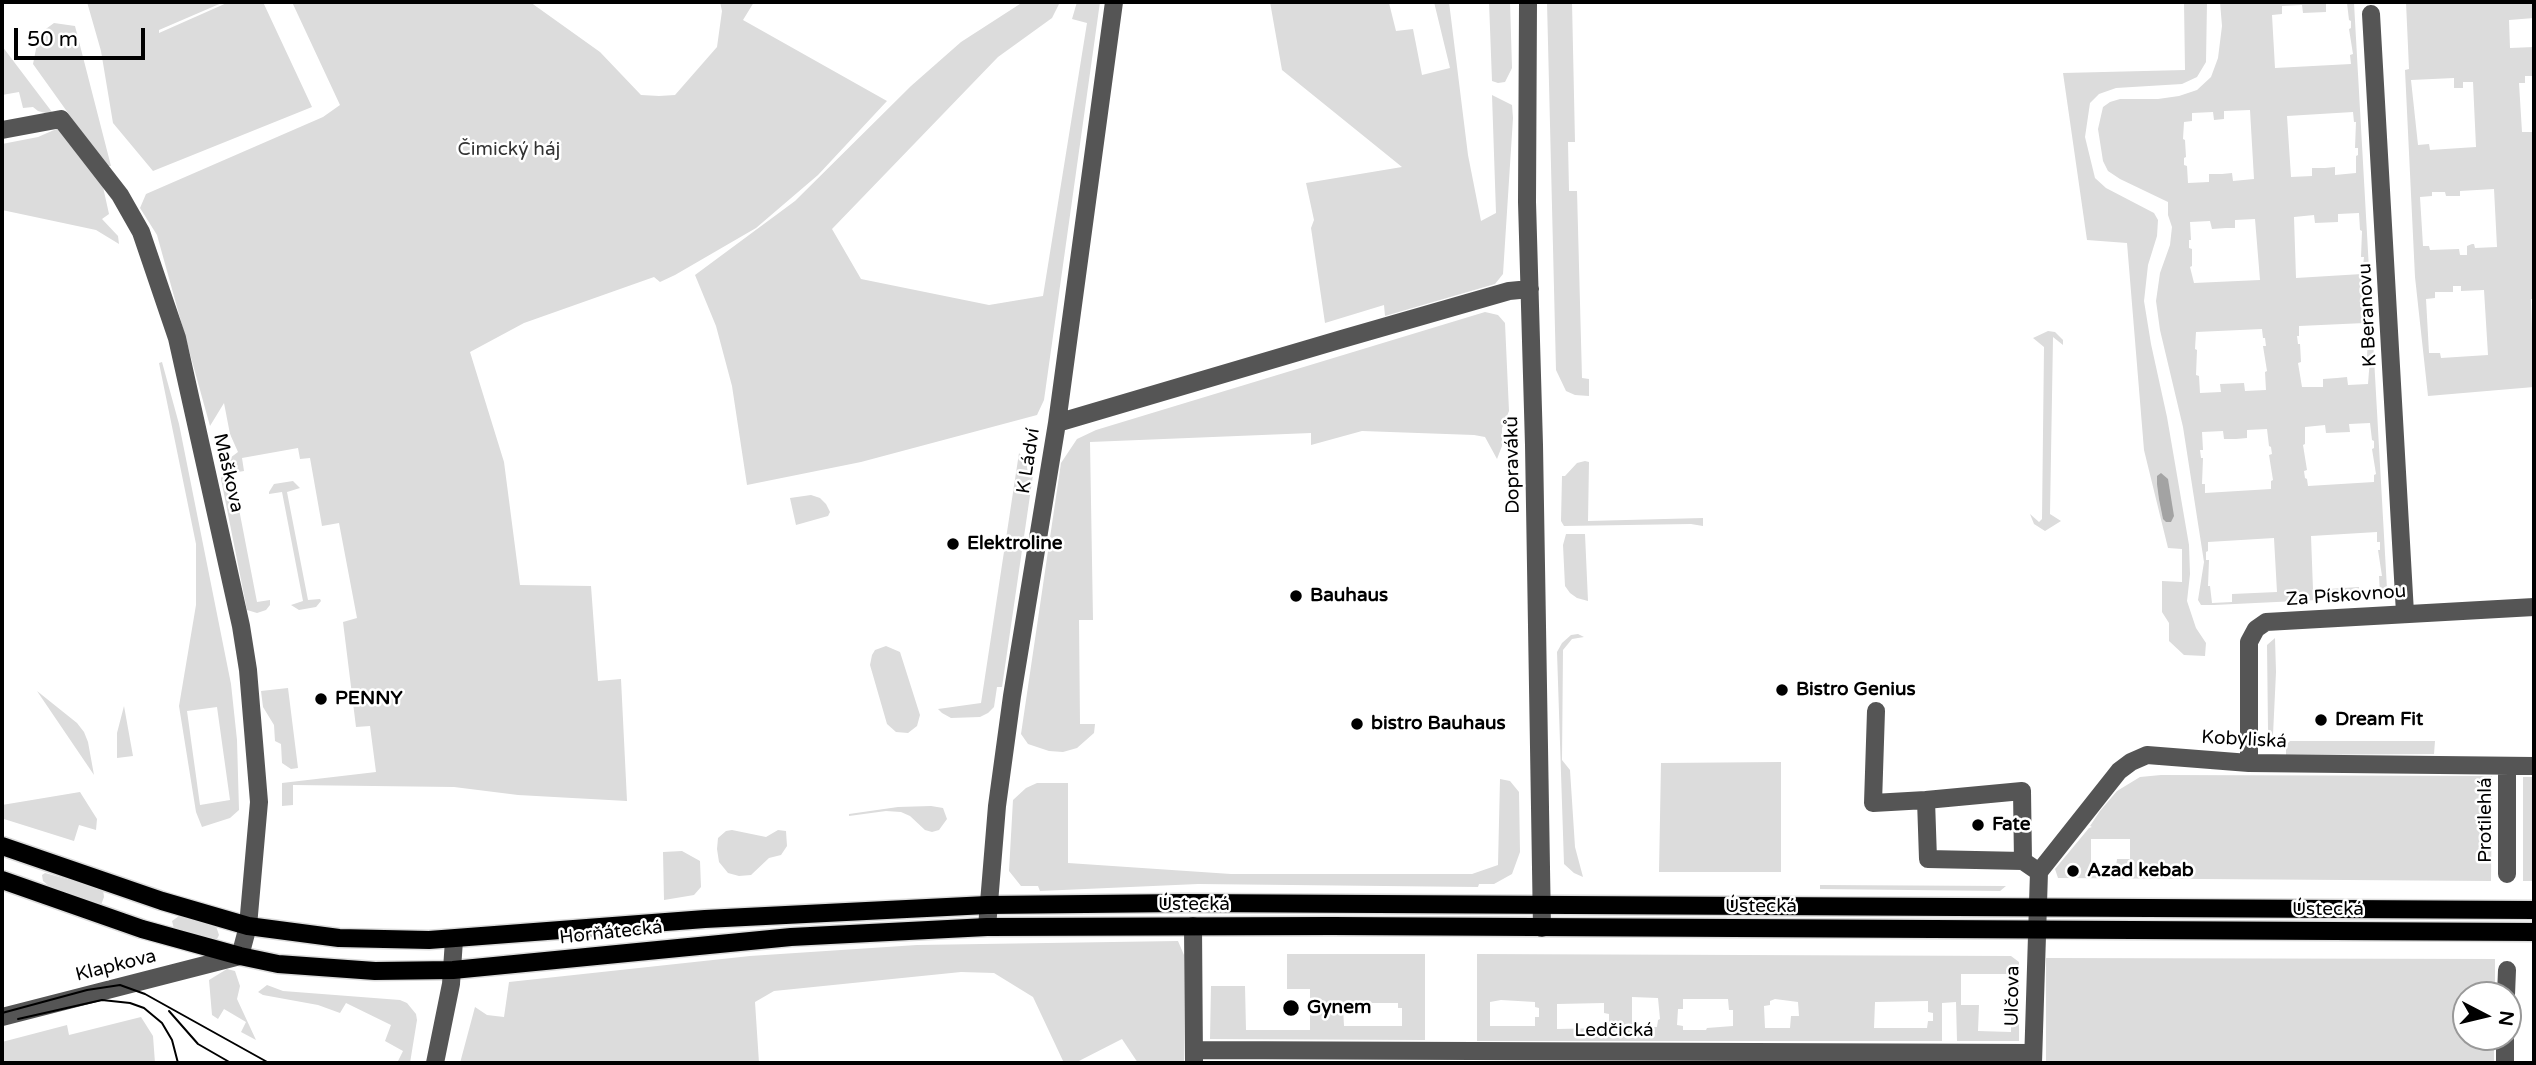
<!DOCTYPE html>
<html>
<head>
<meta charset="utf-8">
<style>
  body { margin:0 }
  #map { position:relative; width:2536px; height:1065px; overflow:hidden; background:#fff; font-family:"Varela Round",sans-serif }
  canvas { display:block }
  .frame { position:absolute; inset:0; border:4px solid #000; pointer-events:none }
  .north { position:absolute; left:2452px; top:981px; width:70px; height:70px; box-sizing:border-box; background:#fff; border:2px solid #999; border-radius:50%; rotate:97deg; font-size:19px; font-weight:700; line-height:28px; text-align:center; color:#000 }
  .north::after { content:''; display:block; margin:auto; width:24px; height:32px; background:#000; clip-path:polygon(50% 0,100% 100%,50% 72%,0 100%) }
  .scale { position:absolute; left:14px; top:28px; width:131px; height:32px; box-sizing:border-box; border:4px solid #000; border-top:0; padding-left:9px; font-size:21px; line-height:24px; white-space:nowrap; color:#000; -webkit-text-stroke:5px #fff; paint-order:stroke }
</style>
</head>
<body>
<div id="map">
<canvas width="2536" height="1065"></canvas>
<div class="frame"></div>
<div class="north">N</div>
<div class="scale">50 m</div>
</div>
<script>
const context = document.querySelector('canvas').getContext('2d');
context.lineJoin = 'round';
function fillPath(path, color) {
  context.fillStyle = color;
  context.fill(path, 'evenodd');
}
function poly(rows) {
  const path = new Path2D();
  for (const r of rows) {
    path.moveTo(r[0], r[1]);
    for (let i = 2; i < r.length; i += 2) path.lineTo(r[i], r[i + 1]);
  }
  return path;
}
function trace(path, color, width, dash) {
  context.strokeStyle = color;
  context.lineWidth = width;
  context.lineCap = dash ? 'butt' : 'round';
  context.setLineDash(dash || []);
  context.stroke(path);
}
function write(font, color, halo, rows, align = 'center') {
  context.font = font + ' "Varela Round",sans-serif';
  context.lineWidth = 5;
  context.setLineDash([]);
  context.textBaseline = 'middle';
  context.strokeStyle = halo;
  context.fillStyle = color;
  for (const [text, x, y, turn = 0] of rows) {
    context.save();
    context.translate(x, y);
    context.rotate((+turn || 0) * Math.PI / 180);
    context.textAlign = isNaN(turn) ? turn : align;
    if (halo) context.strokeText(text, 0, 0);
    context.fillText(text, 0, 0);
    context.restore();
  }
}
fillPath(poly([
  [87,2,224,2,159,30,159,33,229,2,263,2,312,107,153,171,113,123,101,51],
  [292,2,530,2,600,52,641,95,659,96,675,95,717,47,722,11,720,2,754,2,743,20,887,101,818,175,756,228,675,275,660,282,654,277,524,323,470,352,504,462,520,585,591,586,598,681,621,679,627,801,518,795,454,787,293,785,293,805,282,806,282,783,376,772,370,726,356,727,343,622,357,618,339,523,322,526,310,458,300,459,298,448,242,458,244,471,232,473,257,602,270,600,270,605,266,610,257,613,247,610,221,479,226,461,238,452,230,434,224,403,210,426,157,235,140,208,146,194,323,117,340,105],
  [1023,2,1060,2,1052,18,998,57,832,229,861,279,989,305,1043,296,1087,23,1072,19,1077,2,1100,2,1044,400,1037,415,861,462,747,485,732,386,716,326,695,275,795,201,911,86,961,42],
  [1270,2,1393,2,1389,3,1396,31,1413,29,1422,75,1450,68,1434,2,1449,2,1468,155,1481,221,1496,213,1492,95,1512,105,1513,118,1503,274,1495,284,1385,316,1384,305,1325,323,1311,228,1314,220,1306,183,1402,167,1282,70],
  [1489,2,1510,2,1512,68,1505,82,1498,83,1492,81],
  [1547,2,1572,2,1575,142,1568,142,1569,191,1577,191,1582,378,1589,379,1589,396,1575,395,1566,391,1556,370],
  [2184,2,2207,2,2206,62,2197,77,2182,84,2116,88,2099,94,2090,103,2085,137,2095,178,2106,188,2154,213,2158,220,2157,236,2148,265,2144,301,2151,344,2167,417,2189,545,2190,574,2187,601,2196,628,2206,643,2205,656,2184,655,2169,641,2169,623,2162,612,2162,581,2182,582,2182,549,2168,548,2144,450,2127,243,2087,240,2063,73,2185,70],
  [2220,2,2354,3,2387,589,2385,595,2380,597,2214,605,2201,605,2198,600,2204,562,2183,427,2160,330,2156,301,2160,273,2170,245,2172,227,2168,215,2168,202,2120,179,2108,171,2103,161,2098,129,2103,107,2110,102,2120,99,2158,99,2179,96,2197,90,2211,77,2218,58,2222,26],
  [2347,3,2349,20,2351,21,2351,28,2349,29,2353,54,2350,55,2351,64,2275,68,2272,15,2282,14,2282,6,2302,5,2303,13,2326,12,2326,4],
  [2250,110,2254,179,2233,181,2232,173,2222,174,2209,174,2209,182,2188,183,2187,166,2184,165,2184,158,2186,157,2185,140,2183,139,2184,122,2192,121,2192,113,2213,112,2214,120,2224,119,2224,111],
  [2353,112,2354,122,2356,122,2355,148,2358,148,2358,155,2356,156,2356,173,2335,175,2335,167,2325,168,2312,168,2312,176,2291,177,2287,116],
  [2359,213,2360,230,2362,231,2361,257,2364,257,2362,274,2296,278,2294,217,2314,215,2315,223,2338,222,2338,214],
  [2255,219,2260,280,2194,283,2190,267,2192,266,2192,249,2189,248,2189,240,2191,240,2190,222,2210,221,2212,229,2226,228,2235,228,2235,220],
  [2365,323,2366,332,2368,332,2367,358,2370,358,2368,384,2348,385,2347,377,2337,378,2323,379,2323,387,2302,387,2298,363,2301,362,2300,344,2298,344,2297,336,2299,336,2299,326],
  [2262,329,2263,338,2265,338,2266,346,2263,346,2267,371,2265,372,2266,390,2245,391,2244,383,2220,384,2221,392,2200,393,2199,376,2196,375,2197,350,2195,349,2196,332],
  [2370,423,2372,440,2374,441,2374,448,2372,449,2376,474,2374,475,2374,482,2308,486,2307,479,2305,478,2304,471,2307,470,2303,445,2305,444,2305,427,2325,425,2326,433,2350,432,2349,424],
  [2267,429,2269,446,2271,447,2272,454,2269,455,2273,480,2271,481,2271,489,2205,493,2205,484,2202,484,2203,458,2201,458,2200,450,2203,450,2202,432,2223,431,2224,439,2236,439,2247,438,2247,430],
  [2377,532,2377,542,2380,542,2380,550,2378,550,2382,576,2379,576,2380,594,2359,595,2359,587,2313,590,2311,536],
  [2274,538,2277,592,2232,594,2232,602,2212,603,2210,586,2208,586,2209,560,2206,560,2206,552,2208,551,2208,542],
  [2406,2,2534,2,2534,18,2509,20,2510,48,2534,47,2534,76,2525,76,2525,83,2519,83,2522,132,2533,132,2534,136,2534,299,2531,299,2534,387,2428,396,2415,277,2405,70,2409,69],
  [2454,78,2454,88,2463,88,2463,82,2473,82,2476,147,2430,150,2429,144,2418,145,2411,80],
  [2494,189,2497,247,2475,248,2474,244,2472,244,2467,246,2467,255,2460,255,2459,249,2430,250,2429,246,2423,246,2420,197,2432,196,2432,192,2445,192,2446,196,2460,196,2460,191],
  [2453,286,2461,286,2461,291,2484,290,2488,355,2441,358,2440,353,2429,353,2426,299,2435,298,2435,292,2453,292],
  [54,23,75,26,111,166,106,166,33,64,39,34],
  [2,46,52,112,49,114,38,111,33,107,23,108,19,92,2,95],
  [61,127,101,178,109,214,102,219,118,236,119,244,96,230,2,210,2,144,38,137],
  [1485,312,1498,315,1505,323,1509,411,1502,428,1502,446,1497,459,1485,437,1474,435,1362,431,1311,445,1311,433,1090,442,1093,620,1079,620,1080,724,1095,724,1094,733,1077,748,1063,752,1049,751,1028,744,1021,734,1061,463,1077,439,1096,430],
  [2048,331,2055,332,2063,340,2063,345,2053,337,2050,514,2061,521,2045,531,2034,524,2030,514,2039,522,2042,519,2044,347,2033,338],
  [162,362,179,424,231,684,237,740,239,810,230,818,202,827,196,812,179,706,196,605,196,544,159,363],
  [217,707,230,800,200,805,187,711],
  [1019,453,1026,461,1028,473,1033,475,1002,687,997,687,994,707,988,713,980,717,951,718,942,713,938,709,981,703],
  [1585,461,1589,462,1588,521,1703,518,1703,526,1691,524,1564,526,1561,521,1562,476,1565,476,1577,463],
  [293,481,300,488,287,492,308,600,320,599,321,601,316,607,299,610,291,605,303,601,282,492,269,494,269,492,274,484],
  [811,495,820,498,826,504,830,512,828,516,796,525,790,498],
  [1566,534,1585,534,1588,601,1577,598,1570,593,1565,586,1563,545],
  [1578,634,1584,637,1572,639,1563,650,1562,760,1570,770,1575,847,1583,877,1574,873,1564,864,1557,652,1562,643,1571,635],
  [2275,638,2276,672,2273,735,2269,733,2268,729,2267,645],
  [886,646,900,652,920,715,917,726,908,733,896,732,887,724,870,665,872,655,875,650],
  [288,688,298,768,291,769,282,763,281,744,275,741,274,725,263,707,261,691],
  [37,691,77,723,84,732,88,742,94,775],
  [124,706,133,756,117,758,117,733],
  [2290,741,2435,741,2434,754,2286,755,2286,745],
  [1781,762,1781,872,1659,872,1661,763],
  [2161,775,2492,776,2491,881,2058,878,2055,869,2089,828,2092,827,2090,826,2100,811,2117,791,2140,777],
  [2091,839,2130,839,2130,859,2117,859,2116,866,2091,866],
  [2523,777,2534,777,2534,881,2523,881],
  [1500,779,1510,781,1519,792,1520,852,1512,874,1494,884,1479,884,1478,887,1198,884,1040,891,1038,886,1021,886,1009,871,1013,800,1026,788,1037,783,1068,783,1068,863,1231,874,1472,874,1498,865],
  [80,792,97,819,96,830,79,825,74,841,4,819,2,805],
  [931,806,943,808,947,819,939,830,932,832,925,830,910,816,901,812,886,811,849,816,849,814,898,807],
  [732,830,766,837,778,830,786,831,787,846,781,855,769,858,751,875,739,876,728,873,719,862,717,849,718,838,726,831],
  [682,851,700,861,701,887,694,895,664,900,663,852],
  [45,873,103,889,104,897,101,905,50,887,43,881,42,875],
  [1820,885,2006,886,2000,891,1820,889],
  [179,916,216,926,219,935,217,939,211,940,174,929,172,921],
  [1178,941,1184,955,1184,1063,1138,1063,1122,1039,1075,1063,1064,1063,1033,997,994,973,961,972,774,991,755,1002,759,1063,460,1063,475,1007,487,1015,504,1017,509,982,750,956,917,945],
  [1287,954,1425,954,1425,1040,1210,1039,1211,986,1245,986,1246,1030,1310,1030,1310,989,1287,989],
  [1349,1003,1398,1003,1398,1008,1402,1008,1402,1026,1344,1026,1343,1008,1349,1008],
  [1477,954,2011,956,2019,962,2019,1041,1957,1041,1956,1002,1942,1003,1942,1041,1477,1041],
  [1961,974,2011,974,2011,989,2015,989,2015,1004,2011,1004,2011,1032,1978,1031,1979,1005,1961,1005],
  [1632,997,1658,998,1660,1019,1658,1020,1657,1027,1632,1027],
  [1683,999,1728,999,1729,1010,1733,1010,1733,1026,1707,1028,1706,1030,1683,1030,1683,1026,1677,1025,1678,1009,1683,1009],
  [1775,999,1798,1002,1799,1016,1791,1016,1790,1028,1765,1028,1764,1006,1770,1005,1770,1001],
  [1501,1000,1535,1002,1535,1007,1539,1008,1539,1017,1535,1017,1535,1026,1490,1026,1490,1002],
  [1928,1001,1928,1012,1933,1013,1933,1021,1928,1021,1927,1028,1874,1028,1875,1002],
  [1604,1003,1604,1013,1609,1014,1609,1022,1604,1023,1604,1028,1557,1029,1557,1004],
  [2046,958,2495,959,2495,995,2466,995,2466,1037,2494,1037,2494,1063,2048,1063,2046,1061],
  [227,969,235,971,240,986,237,999,256,1040,241,1032,246,1022,224,1009,218,1019,212,1015,209,980],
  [267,985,283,991,400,1000,407,1003,416,1014,417,1020,410,1063,397,1063,403,1051,385,1041,391,1025,346,1003,340,1013,318,1005,263,995,258,992],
  [141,1017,153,1036,155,1063,2,1063,2,1042,67,1025,69,1035]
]), '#dcdcdc');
fillPath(poly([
  [2161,473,2168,479,2174,516,2171,522,2166,522,2163,519,2159,499,2157,484,2157,476]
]), '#a3a3a3');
const major = poly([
  [2,846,162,901,248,926,339,938,429,940,705,919,987,905,1185,903,2534,910],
  [2,880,142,929,240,956,278,964,375,971,453,970,791,937,987,927,1332,926,2534,932]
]);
trace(major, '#dbdbdb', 21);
trace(poly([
  [1528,2,1527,202,1534,445,1542,928],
  [2371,14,2405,613],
  [2,130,61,119,120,195,141,232,177,338,241,626,248,670,259,802,248,926,240,956,2,1017],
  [1057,423,1342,339,1509,291,1530,289],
  [1876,711,1873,803,1926,800,1928,859,2023,861,2039,872],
  [2249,763,2249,642,2256,629,2266,622,2534,607],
  [1926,800,2022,791,2023,861],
  [2507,874,2507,766],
  [1193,926,1194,1063],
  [987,927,997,806,1012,696,1057,423,1114,2],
  [2506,995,2507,970],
  [1194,1050,2033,1053],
  [435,1063,451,984,454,940],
  [2033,1063,2039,872,2119,771,2131,762,2147,755,2249,763,2534,766],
  [2505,1063,2505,1037]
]), '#555', 18);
trace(major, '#000', 18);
trace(poly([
  [169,1011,198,1044,231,1063],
  [2,1013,87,990,120,985,145,994,269,1063],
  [18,1019,102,1000,130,1003,144,1008,162,1023,172,1040,178,1063]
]), '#000', 2);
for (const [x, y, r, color] of [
  [953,544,7,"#000"],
  [1296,596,7,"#000"],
  [1782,690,7,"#000"],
  [321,699,7,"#000"],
  [2321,720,7,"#000"],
  [1357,724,7,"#000"],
  [1978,825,7,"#000"],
  [2073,871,7,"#000"],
  [1291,1008,9,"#000"]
]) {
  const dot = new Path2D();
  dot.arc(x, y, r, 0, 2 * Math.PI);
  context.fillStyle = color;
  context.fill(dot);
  trace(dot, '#fff', 2.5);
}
write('19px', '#333', '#fff', [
  ["Čimický háj",509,150]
]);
write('19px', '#000', '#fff', [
  ["K Beranovu",2368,315,-93],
  ["K Ládví",1029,461,-81],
  ["Dopraváků",1513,465,-91],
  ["Maškova",228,473,77],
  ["Za Pískovnou",2346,596,-4],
  ["Kobyliská",2244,740,3],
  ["Protilehlá",2486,820,-90],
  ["Ústecká",1194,905],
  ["Ústecká",1761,907],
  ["Ústecká",2328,910],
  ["Horňátecká",611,933,-6],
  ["Klapkova",116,966,-14],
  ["Ulčova",2013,996,-89],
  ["Ledčická",1614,1031]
]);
write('bold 19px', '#000', '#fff', [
  ["Elektroline",967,544],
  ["Bauhaus",1310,596],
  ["Bistro Genius",1796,690],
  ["PENNY",335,699],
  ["Dream Fit",2335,720],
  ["bistro Bauhaus",1371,724],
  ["Fate",1992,825],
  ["Azad kebab",2087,871],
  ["Gynem",1307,1008]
], 'left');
</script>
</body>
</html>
